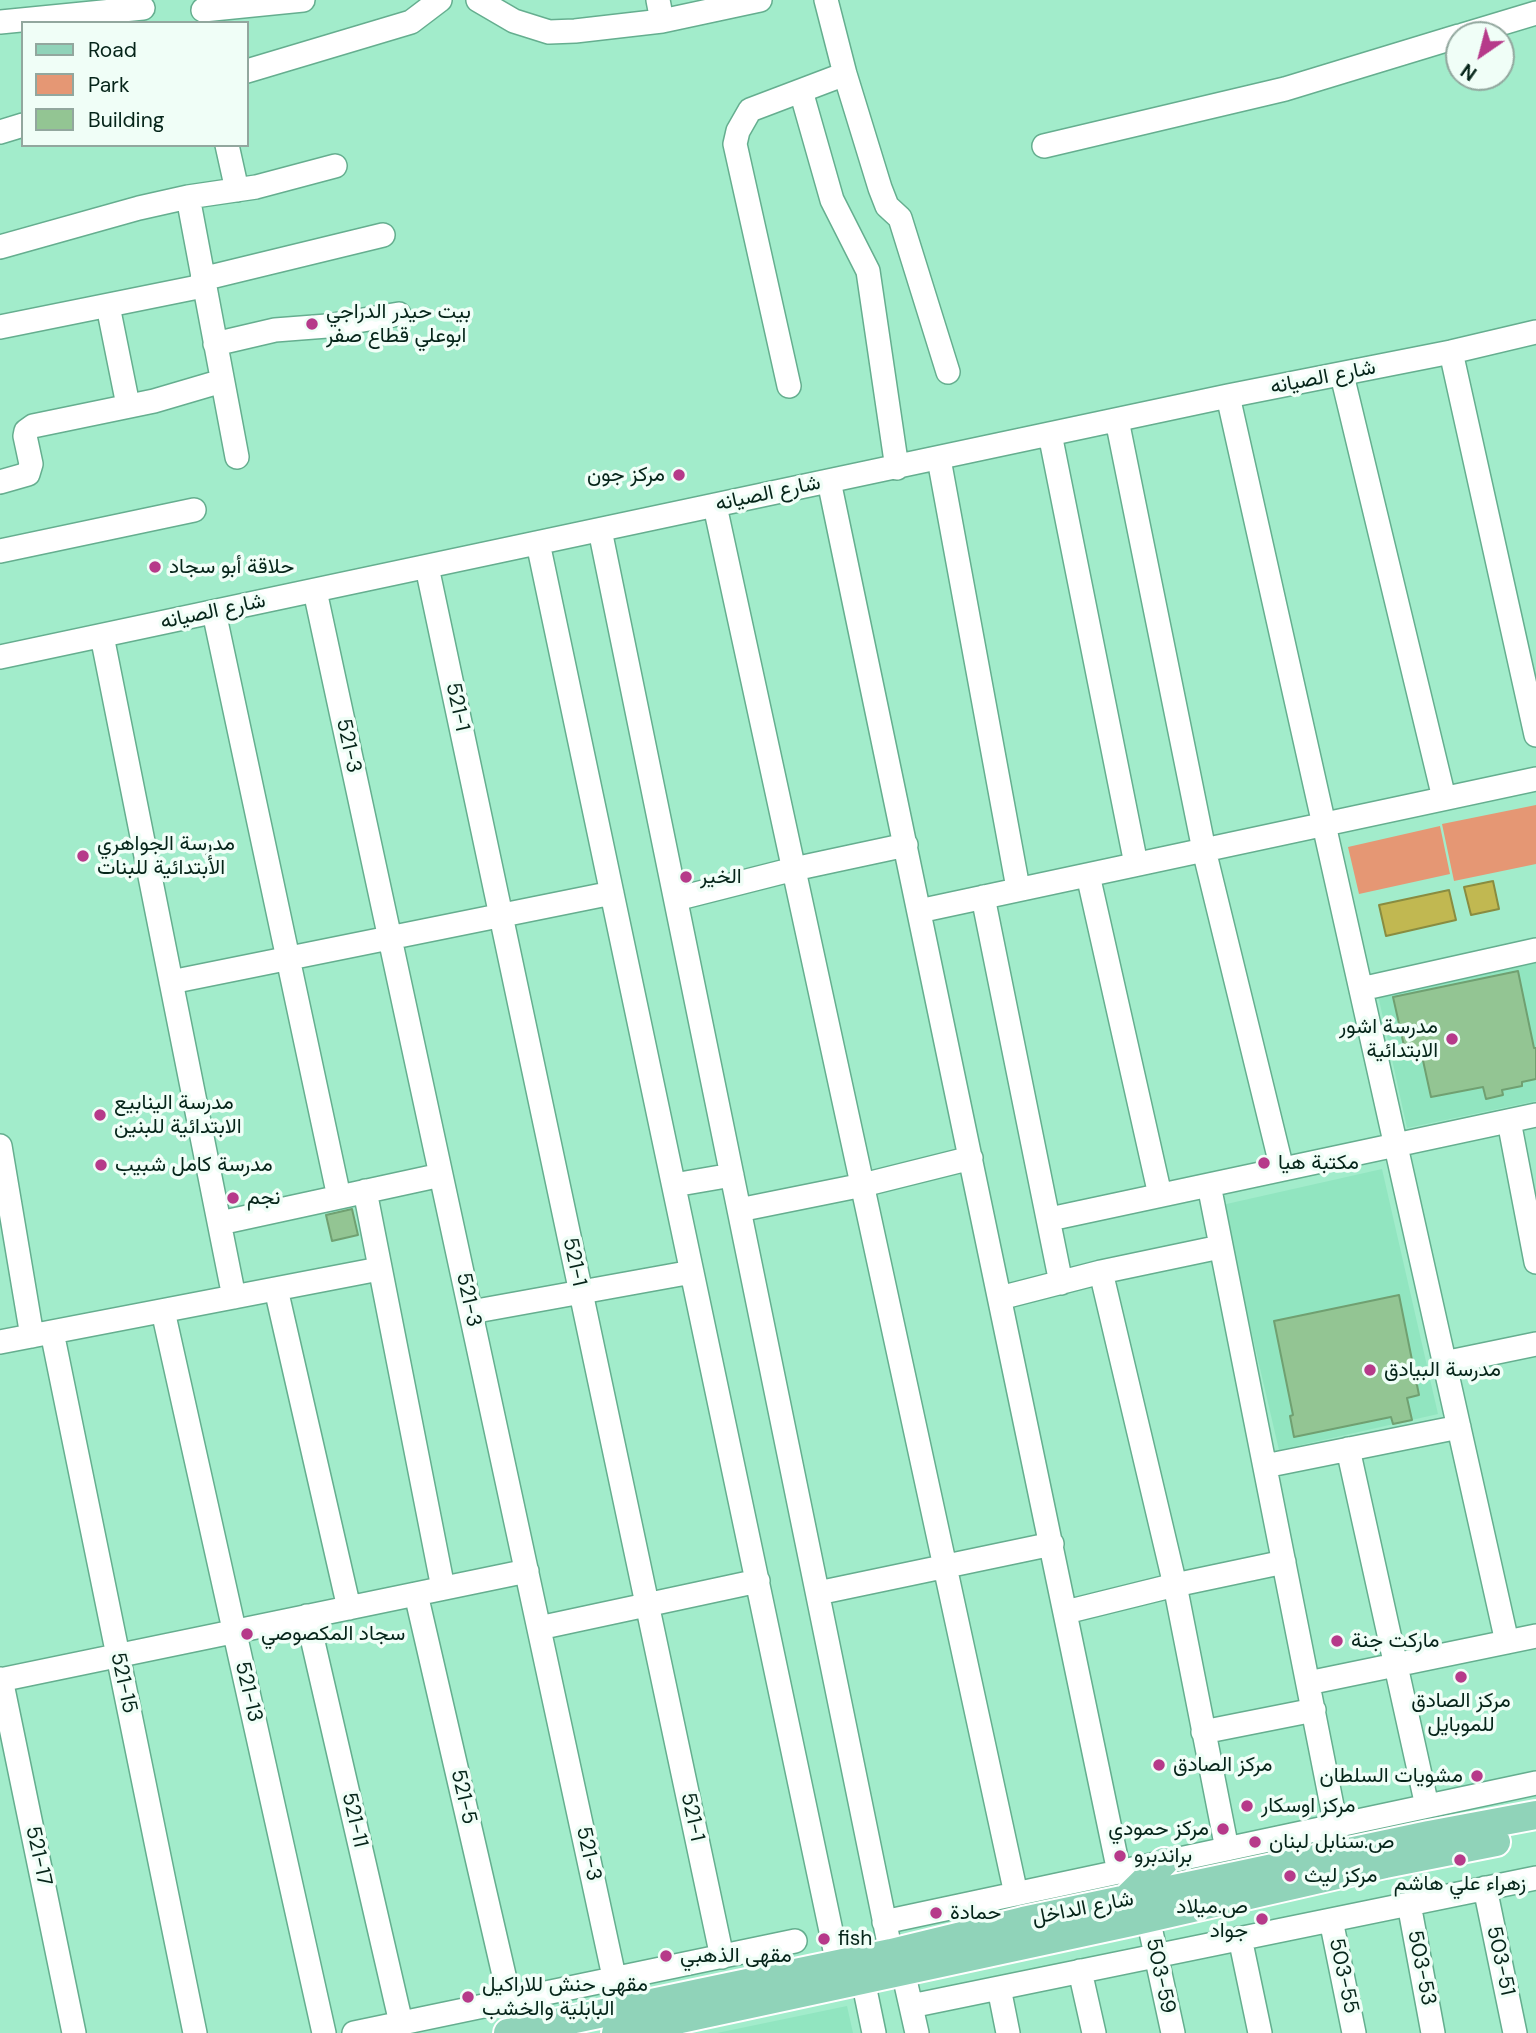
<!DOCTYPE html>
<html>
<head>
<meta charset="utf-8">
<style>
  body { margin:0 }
  #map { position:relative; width:1536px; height:2033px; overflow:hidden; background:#a2eccb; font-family:"DM Sans",sans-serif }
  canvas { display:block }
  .legend { position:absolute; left:21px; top:21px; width:228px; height:126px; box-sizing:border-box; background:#f0fef7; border:2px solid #92a79e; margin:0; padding:9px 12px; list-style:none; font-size:21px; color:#052419 }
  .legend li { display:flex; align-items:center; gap:14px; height:35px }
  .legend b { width:35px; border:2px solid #92a79e }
  .north { position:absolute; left:1445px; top:21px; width:70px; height:70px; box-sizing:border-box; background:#f0fef7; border:2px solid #92a79e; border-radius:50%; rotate:215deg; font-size:19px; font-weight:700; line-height:28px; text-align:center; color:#052419 }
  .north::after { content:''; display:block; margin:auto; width:24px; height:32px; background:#b63a8a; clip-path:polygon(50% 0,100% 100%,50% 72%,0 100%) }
</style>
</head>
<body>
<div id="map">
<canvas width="1536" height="2033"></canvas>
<ul class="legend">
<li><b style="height:9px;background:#90d3b9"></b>Road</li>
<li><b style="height:19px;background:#e59774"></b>Park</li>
<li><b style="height:19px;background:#93c593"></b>Building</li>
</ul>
<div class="north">N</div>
</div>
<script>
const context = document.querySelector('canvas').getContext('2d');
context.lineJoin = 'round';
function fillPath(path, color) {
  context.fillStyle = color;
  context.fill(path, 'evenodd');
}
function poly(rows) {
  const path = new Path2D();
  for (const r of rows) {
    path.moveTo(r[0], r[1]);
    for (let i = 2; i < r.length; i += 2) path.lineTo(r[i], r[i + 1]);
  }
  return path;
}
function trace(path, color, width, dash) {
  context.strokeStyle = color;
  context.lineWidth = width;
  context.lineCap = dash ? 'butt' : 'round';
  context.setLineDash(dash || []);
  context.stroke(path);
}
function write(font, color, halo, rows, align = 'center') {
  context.font = font + ' "DM Sans",Vazirmatn,sans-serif';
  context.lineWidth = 7;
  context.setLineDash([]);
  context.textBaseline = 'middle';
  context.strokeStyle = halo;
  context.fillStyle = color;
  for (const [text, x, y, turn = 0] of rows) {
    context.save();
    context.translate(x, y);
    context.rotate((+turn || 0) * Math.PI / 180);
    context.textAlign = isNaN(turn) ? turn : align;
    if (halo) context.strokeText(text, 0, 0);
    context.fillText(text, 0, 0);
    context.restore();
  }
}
fillPath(poly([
  [1536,963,1536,1101,1407,1128,1378,995],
  [1382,1169,1438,1414,1279,1450,1222,1205],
  [847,2006,853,2033,717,2033]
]), '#91e5c0');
fillPath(poly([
  [1536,805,1536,864,1454,881,1442,824],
  [1440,826,1450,874,1359,894,1348,847]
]), '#e59774');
const water = poly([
  [1493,881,1499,909,1471,915,1464,887,1493,881],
  [1449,890,1456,920,1386,936,1379,905,1449,890]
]);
fillPath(water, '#c1b851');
trace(water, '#898c40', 2);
const building = poly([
  [1518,971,1534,1048,1536,1048,1536,1079,1522,1082,1522,1086,1502,1090,1503,1095,1486,1099,1483,1087,1431,1097,1422,1056,1407,1059,1393,997,1518,971],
  [352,1209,358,1235,332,1241,326,1215,352,1209],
  [1399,1295,1419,1395,1407,1398,1412,1420,1393,1424,1391,1417,1294,1437,1290,1416,1293,1415,1274,1321,1399,1295]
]);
fillPath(building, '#93c593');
trace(building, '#70a071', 2);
const minor = poly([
  [478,0,514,21,549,32,575,31,662,21,760,0],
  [658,0,662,21],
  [826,0,845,74,880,188,887,206,900,218,948,372],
  [203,10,303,0],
  [0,22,143,8],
  [1463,35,1536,13],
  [247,71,411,22,440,0],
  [801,91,832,200,868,271,897,468],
  [0,132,23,125],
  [227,145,237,190],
  [1044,146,1285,89,1459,36],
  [188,197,237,457],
  [0,247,139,208,188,197,256,187,335,166],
  [202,279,383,235],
  [108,306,128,405],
  [0,327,203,286],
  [215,344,275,330,327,326,399,314],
  [1451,352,1536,735],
  [1342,375,1444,798],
  [789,386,735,144,738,131,750,110,845,74],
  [1228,396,1507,1642],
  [1117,420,1204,850,1282,1169],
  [1050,434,1136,864],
  [939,459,1018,888],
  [829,481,1119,1872],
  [0,482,28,474,31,464,25,436,26,431,33,426,154,401,222,381],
  [715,506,1016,1894],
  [600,530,891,1953],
  [538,543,838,1964],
  [0,551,194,510],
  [427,567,722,1957],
  [315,591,621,2009],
  [214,612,339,1197],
  [102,636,234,1297],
  [0,657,1228,396,1451,352,1536,332],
  [1088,875,1160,1195],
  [983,897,1061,1283],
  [676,899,794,869,906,845],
  [919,911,1536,779],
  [171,982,612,893],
  [1361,989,1536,950],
  [1509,1121,1536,1262],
  [0,1146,32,1336],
  [674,1185,732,1175],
  [1209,1185,1336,1826],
  [365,1191,443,1588],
  [739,1210,863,1185,971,1158],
  [1050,1219,1536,1115],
  [220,1223,441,1175],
  [1101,1272,1175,1585,1227,1849],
  [276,1289,349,1608],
  [1000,1298,1101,1272,1220,1247],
  [163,1311,324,2033],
  [471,1312,692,1272],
  [52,1332,195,2033],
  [0,1342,379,1269],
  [1444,1363,1536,1344],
  [1348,1449,1427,1806],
  [1265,1466,1459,1427],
  [818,1593,1052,1544],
  [416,1594,510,2001],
  [1066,1612,1175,1585,1284,1562],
  [307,1616,401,2023],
  [539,1628,758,1581],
  [1,1679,74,2033],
  [0,1680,527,1571],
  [1308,1683,1536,1636],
  [1203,1732,1314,1710],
  [1485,1888,1515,2033],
  [1409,1904,1433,2033],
  [1148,1918,1173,2033],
  [1331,1920,1354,2033],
  [884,1922,1536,1783],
  [1240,1938,1260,2033],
  [903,1971,917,2033],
  [1080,1971,1094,2033],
  [863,1980,874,2033],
  [999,1988,1008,2033],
  [911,2006,1536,1878],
  [354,2033,795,1941]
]);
const major = poly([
  [1123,1902,1164,1862],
  [508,2033,891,1953,1023,1921,1429,1835,1536,1815],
  [616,2033,1131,1922,1385,1864,1496,1842]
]);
trace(minor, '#65ae8f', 26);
trace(major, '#fff', 32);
trace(minor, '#fff', 23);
trace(major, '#90d3b9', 28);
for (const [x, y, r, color] of [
  [312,324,7,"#b63a8a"],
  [679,475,7,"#b63a8a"],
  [155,567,7,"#b63a8a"],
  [83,856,7,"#b63a8a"],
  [686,877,7,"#b63a8a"],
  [1452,1039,7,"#b63a8a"],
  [100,1115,7,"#b63a8a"],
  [1264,1163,7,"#b63a8a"],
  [101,1165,7,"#b63a8a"],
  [233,1198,7,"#b63a8a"],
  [1370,1370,7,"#b63a8a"],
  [247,1634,7,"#b63a8a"],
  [1337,1641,7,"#b63a8a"],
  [1461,1677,7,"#b63a8a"],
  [1159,1765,7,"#b63a8a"],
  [1477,1776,7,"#b63a8a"],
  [1247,1806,7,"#b63a8a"],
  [1223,1829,7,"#b63a8a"],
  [1255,1842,7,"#b63a8a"],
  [1120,1856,7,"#b63a8a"],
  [1460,1860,7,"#b63a8a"],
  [1290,1876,7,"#b63a8a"],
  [936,1913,7,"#b63a8a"],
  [1262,1919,7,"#b63a8a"],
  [824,1939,7,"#b63a8a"],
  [666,1956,7,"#b63a8a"],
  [468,1997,7,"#b63a8a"]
]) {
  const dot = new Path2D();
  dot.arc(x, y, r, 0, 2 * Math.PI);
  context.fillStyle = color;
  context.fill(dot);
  trace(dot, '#f0fef7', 2.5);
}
write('21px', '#052419', '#f0fef7', [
  ["بيت حيدر الدراجي",326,312],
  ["ابوعلي قطاع صفر",326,336],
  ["مركز جون",665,475,"right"],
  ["حلاقة أبو سجاد",169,567],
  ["مدرسة الجواهري",97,844],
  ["الأبتدائية للبنات",97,868],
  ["الخير",700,877],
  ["مدرسة اشور",1438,1027,"right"],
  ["الابتدائية",1438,1051,"right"],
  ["مدرسة الينابيع",114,1103],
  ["الابتدائية للبنين",114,1127],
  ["مكتبة هيا",1278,1163],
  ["مدرسة كامل شبيب",115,1165],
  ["نجم",247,1198],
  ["مدرسة البيادق",1384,1370],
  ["سجاد المكصوصي",261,1634],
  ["ماركت جنة",1351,1641],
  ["مركز الصادق",1461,1701,"center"],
  ["للموبايل",1461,1725,"center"],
  ["مركز الصادق",1173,1765],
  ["مشويات السلطان",1463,1776,"right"],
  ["مركز اوسكار",1261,1806],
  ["مركز حمودي",1209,1829,"right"],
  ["ص.سنابل لبنان",1269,1842],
  ["براندبرو",1134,1856],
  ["مركز ليث",1304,1876],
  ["زهراء علي هاشم",1460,1884,"center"],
  ["ص.ميلاد",1248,1907,"right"],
  ["جواد",1248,1931,"right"],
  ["حمادة",950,1913],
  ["fish",838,1939],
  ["مقهى الذهبي",680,1956],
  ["مقهى حنش للاراكيل",482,1985],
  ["البابلية والخشب",482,2009]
], 'left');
write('21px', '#052419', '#f0fef7', [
  ["شارع الصيانه",1323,378,-11],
  ["شارع الصيانه",768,494,-12],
  ["شارع الصيانه",213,612,-12],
  ["521-1",457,707,78],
  ["521-3",348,746,78],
  ["521-1",574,1262,78],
  ["521-3",468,1300,78],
  ["521-15",123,1683,78],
  ["521-13",248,1692,77],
  ["521-5",463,1797,77],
  ["521-1",692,1817,78],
  ["521-11",354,1820,77],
  ["521-3",588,1854,78],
  ["521-17",38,1856,78],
  ["شارع الداخل",1083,1909,-11],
  ["503-51",1500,1961,78],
  ["503-53",1421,1968,79],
  ["503-59",1160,1976,78],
  ["503-55",1343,1976,78]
]);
</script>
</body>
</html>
